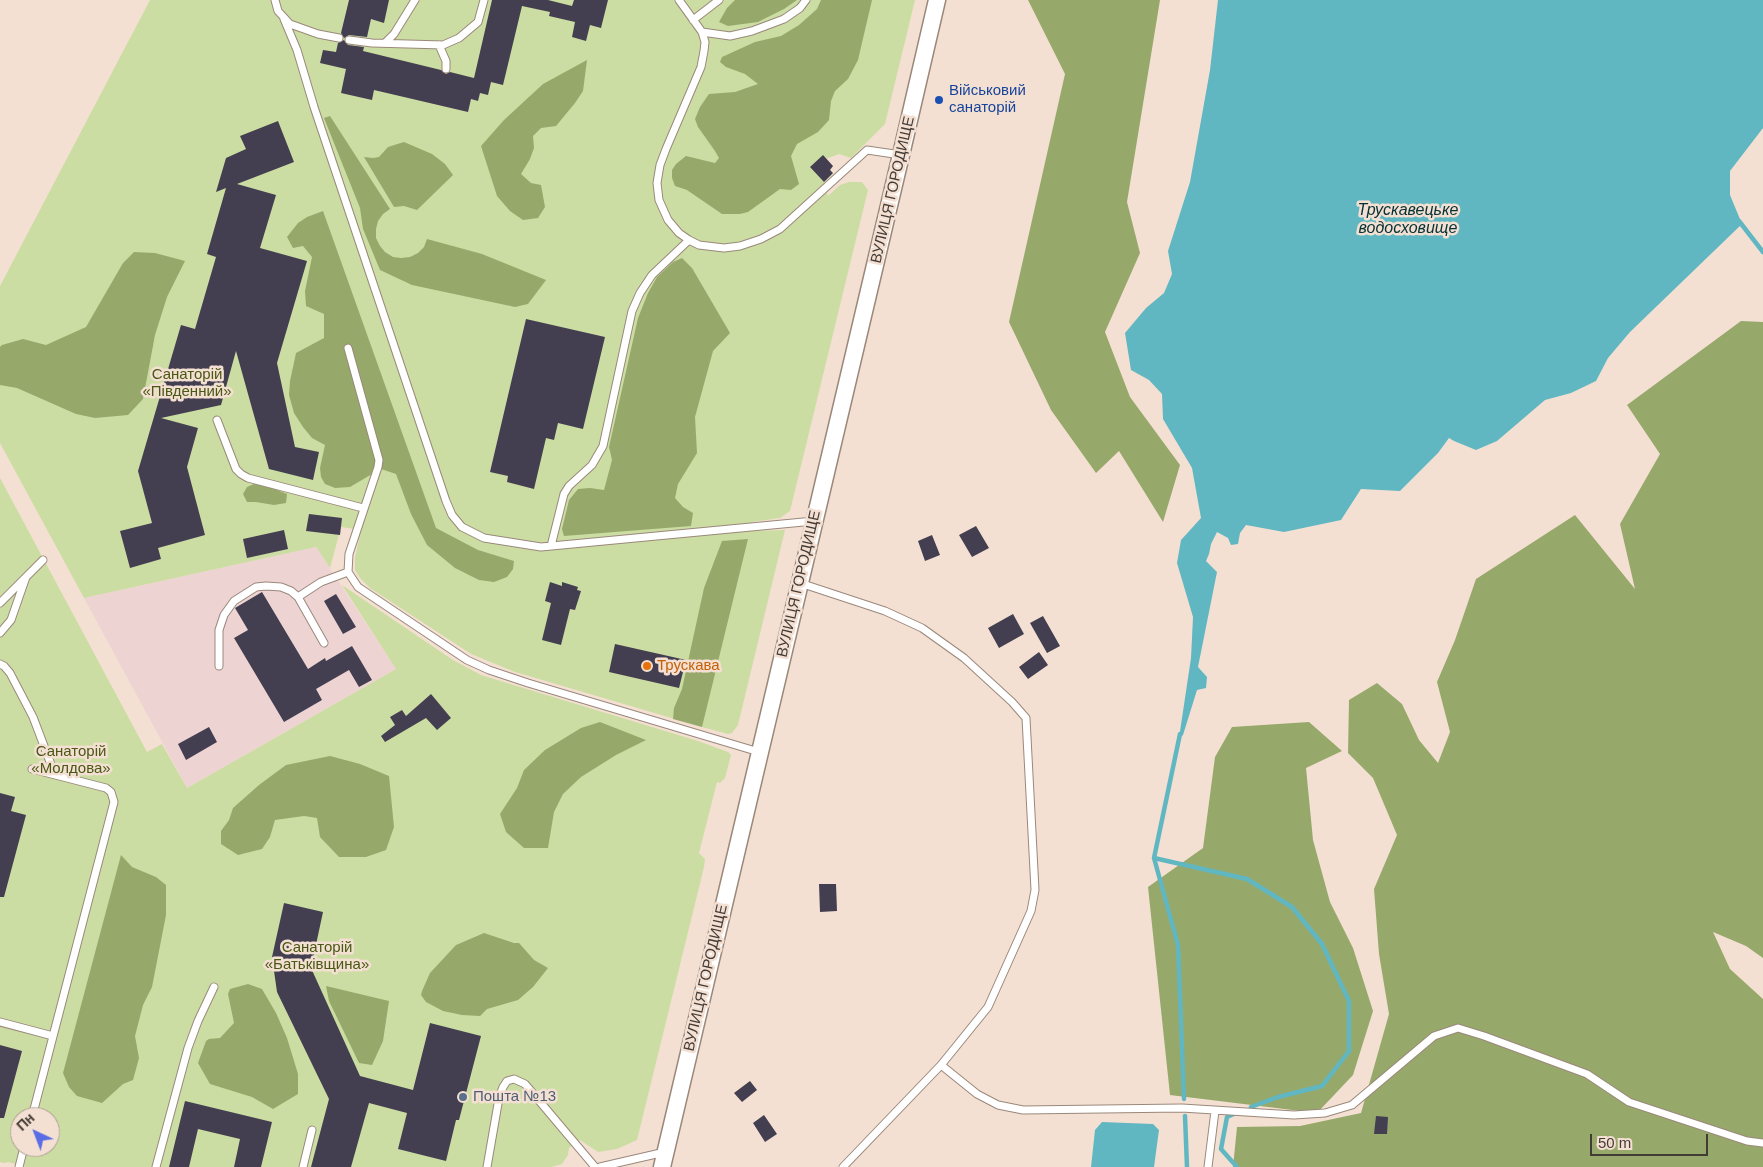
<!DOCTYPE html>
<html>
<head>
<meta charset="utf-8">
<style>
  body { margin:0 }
  #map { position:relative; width:1763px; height:1167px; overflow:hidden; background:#f4e0d2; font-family:Arial,sans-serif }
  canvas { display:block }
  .north { position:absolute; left:10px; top:1107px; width:50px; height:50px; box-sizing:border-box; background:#f4e0d2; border:1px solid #ad9e94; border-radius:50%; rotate:317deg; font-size:14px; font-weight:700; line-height:20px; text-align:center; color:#433b36 }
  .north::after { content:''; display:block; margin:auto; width:18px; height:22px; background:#5b6de4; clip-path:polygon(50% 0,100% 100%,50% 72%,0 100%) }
  .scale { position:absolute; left:1590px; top:1134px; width:118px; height:22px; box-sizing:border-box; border:2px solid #433b36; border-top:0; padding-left:6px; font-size:15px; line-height:18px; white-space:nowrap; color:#433b36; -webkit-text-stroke:4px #f4e0d2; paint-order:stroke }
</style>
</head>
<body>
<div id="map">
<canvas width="1763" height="1167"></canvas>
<div class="north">Пн</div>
<div class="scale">50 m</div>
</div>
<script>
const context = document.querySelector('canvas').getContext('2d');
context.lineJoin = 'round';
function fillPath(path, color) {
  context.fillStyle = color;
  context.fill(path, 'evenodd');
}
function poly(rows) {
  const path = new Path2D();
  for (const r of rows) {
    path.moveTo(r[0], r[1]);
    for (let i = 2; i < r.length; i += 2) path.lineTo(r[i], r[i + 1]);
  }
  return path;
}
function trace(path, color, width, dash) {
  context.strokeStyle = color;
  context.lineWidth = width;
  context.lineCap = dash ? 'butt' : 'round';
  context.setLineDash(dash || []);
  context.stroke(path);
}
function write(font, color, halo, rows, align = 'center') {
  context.font = font + ' Arial,sans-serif';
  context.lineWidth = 5;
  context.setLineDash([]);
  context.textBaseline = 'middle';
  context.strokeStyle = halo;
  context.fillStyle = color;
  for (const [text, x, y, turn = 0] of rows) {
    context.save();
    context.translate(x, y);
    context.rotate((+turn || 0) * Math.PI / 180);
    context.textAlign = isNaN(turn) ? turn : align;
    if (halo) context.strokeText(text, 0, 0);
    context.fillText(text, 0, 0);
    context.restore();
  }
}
fillPath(poly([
  [316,547,396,669,187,788,84,598]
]), '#eed3d3');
fillPath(poly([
  [150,0,915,0,885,124,851,158,839,154,826,159,833,166,830,170,833,174,824,182,828,196,840,185,849,182,862,182,868,190,790,511,780,518,752,522,749,531,785,530,738,725,732,733,728,734,702,727,515,672,471,654,370,588,360,578,355,570,355,558,361,530,341,527,330,568,316,547,84,598,0,443,0,286],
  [0,478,147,752,162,744,187,788,396,669,342,585,453,660,481,675,698,741,728,752,731,755,725,778,720,783,717,782,699,853,705,859,704,867,637,1140,617,1149,598,1152,580,1140,569,1148,568,1155,562,1164,551,1167,26,1167,8,1162,4,1163,0,1162],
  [20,1117,50,1117,50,1147,20,1147]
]), '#ccdda3');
fillPath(poly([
  [735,0,797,0,784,9,758,22,728,26,719,22,727,8],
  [821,0,872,0,858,60,848,79,835,91,831,101,829,120,818,132,797,144,791,156,799,184,791,190,780,189,748,212,740,214,722,214,687,190,675,186,672,178,672,170,676,164,686,156,715,163,719,158,715,151,698,127,695,119,700,107,709,94,735,92,758,84,745,74,726,67,720,62,722,57,755,42,781,36,799,25,817,9],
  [1028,0,1160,0,1127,202,1140,253,1105,332,1130,397,1180,465,1163,522,1119,451,1096,473,1051,410,1009,322,1065,74],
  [587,60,583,91,575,103,556,126,541,128,533,136,534,148,530,159,521,174,531,183,541,185,545,207,538,218,523,220,510,211,497,196,481,146,504,120,543,84],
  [330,116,390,209,383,214,378,221,376,229,376,238,380,246,385,252,393,257,401,258,410,257,418,253,424,247,427,239,482,254,546,280,528,304,515,307,412,285,380,270,363,229,360,208,324,118],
  [404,142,432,154,445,164,453,175,417,210,404,206,394,207,364,157,373,158,379,157,388,147],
  [323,211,436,528,478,550,514,561,513,569,507,577,494,582,479,580,455,568,427,545,411,514,396,474,375,467,372,474,350,487,335,488,325,484,321,477,320,468,325,445,312,438,303,427,294,413,289,395,290,381,296,353,324,338,324,314,306,306,305,291,312,257,303,246,293,248,287,237,298,223,307,217],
  [134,252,155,253,185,261,167,297,155,335,143,399,128,415,95,418,76,414,17,388,0,385,0,347,2,345,23,339,46,345,86,327,123,263],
  [682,258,692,268,730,333,713,351,695,417,697,453,678,484,675,498,683,507,693,513,691,526,564,536,562,529,569,500,578,489,590,488,604,490,612,460,609,447,638,318,648,293,657,277,673,262],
  [1741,321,1763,322,1763,958,1746,946,1713,932,1730,969,1763,999,1763,1167,1233,1167,1237,1127,1300,1126,1361,1113,1389,1014,1379,954,1374,889,1397,835,1373,778,1348,753,1349,700,1377,683,1402,704,1419,740,1438,763,1450,732,1437,682,1455,640,1476,579,1575,515,1635,589,1620,524,1660,454,1627,405],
  [254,484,267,486,287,494,286,503,274,505,256,502,247,502,243,494,247,487],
  [748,539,702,727,673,719,674,708,682,689,704,588,722,541],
  [600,722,646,740,616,755,581,777,563,794,554,812,548,848,524,848,506,832,500,814,517,788,524,770,545,750,581,728],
  [1309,722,1342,751,1306,768,1313,840,1330,902,1353,948,1373,1011,1353,1075,1317,1113,1170,1095,1148,887,1203,848,1215,757,1232,727],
  [330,756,360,764,389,776,394,827,386,850,366,857,339,857,320,837,317,818,304,816,275,820,270,837,262,849,238,855,221,844,221,831,229,820,233,808,259,785,286,765],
  [121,855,132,867,156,877,166,885,166,915,152,987,143,1005,135,1036,139,1058,133,1080,123,1084,102,1103,77,1096,69,1087,63,1073],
  [484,933,514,943,519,943,534,960,548,968,533,987,518,1000,487,1009,480,1016,462,1015,443,1011,426,1002,421,995,422,991,430,973,456,945],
  [248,984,262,989,276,1013,287,1038,298,1074,298,1094,273,1109,252,1097,210,1084,198,1063,206,1041,209,1039,220,1038,234,1023,228,994,230,989],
  [326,986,389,1001,383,1041,372,1065,359,1063,329,1001]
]), '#97a86b');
fillPath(poly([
  [1218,0,1763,0,1763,128,1730,171,1730,195,1742,224,1630,332,1608,358,1596,381,1571,393,1545,400,1497,441,1476,450,1454,441,1449,438,1438,453,1400,491,1361,489,1341,520,1284,532,1246,525,1240,533,1238,544,1231,545,1228,538,1217,532,1211,544,1209,554,1206,561,1217,572,1198,667,1207,677,1206,688,1197,690,1183,735,1179,738,1191,658,1193,617,1177,563,1181,540,1201,518,1192,468,1163,419,1162,394,1149,380,1131,370,1125,333,1146,308,1164,293,1172,274,1168,251,1190,182,1210,70],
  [1102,1122,1153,1124,1159,1130,1154,1167,1091,1167,1095,1130]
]), '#60b7c2');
trace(poly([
  [1739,221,1763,252],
  [1180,734,1154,858,1178,945,1184,1099],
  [1154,858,1247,879,1292,907,1322,944,1349,1001,1349,1051,1322,1086,1278,1097,1251,1107],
  [1236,1113,1227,1117,1221,1149,1237,1167],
  [1185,1116,1187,1167]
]), '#60b7c2', 4.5);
fillPath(poly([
  [349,0,389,0,384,23,371,19,367,37,349,35,344,38,341,33],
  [492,0,548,0,572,6,574,0,608,0,601,28,590,25,586,41,572,37,575,22,549,16,550,12,522,6,503,85,491,82,488,95,480,93,478,101,471,99,468,112,374,90,372,100,341,93,346,69,320,63,323,50,336,52,338,43,344,40,348,45,364,47,363,51,441,70,446,74,450,72,474,78],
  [278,121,294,162,237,184,276,195,260,248,307,261,277,363,295,447,319,452,313,480,269,469,236,351,221,405,161,418,198,428,187,467,205,535,158,548,161,559,130,568,120,531,152,523,138,471,181,325,195,329,216,257,207,254,226,188,216,192,226,158,246,149,240,136],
  [823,155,833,166,830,170,833,173,824,182,810,167],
  [526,319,605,337,583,429,558,423,554,440,546,438,534,489,507,482,508,476,490,472],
  [309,514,342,518,340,535,306,531],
  [976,526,989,548,972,557,959,535],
  [284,530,288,549,247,558,243,539],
  [932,535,940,555,925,561,918,541],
  [550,582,562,586,562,582,578,587,577,590,581,591,575,610,570,609,561,645,542,640,551,603,545,601],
  [262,592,308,669,325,658,326,661,352,646,372,680,359,687,349,670,316,689,322,700,284,722,234,638,248,630,235,608],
  [336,594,356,627,343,634,324,601],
  [1013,614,1024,634,999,648,988,628],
  [1043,616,1060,646,1047,653,1030,623],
  [615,644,686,660,679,688,609,672],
  [1039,652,1048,665,1028,679,1019,667],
  [431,694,451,718,437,730,426,718,385,742,381,736,395,725,390,717,402,710,406,716],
  [209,727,217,742,186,760,178,744],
  [0,793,15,797,11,811,26,815,4,897,0,897],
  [819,884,836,884,837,911,820,912],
  [284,903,323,912,311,968,360,1076,413,1090,430,1023,481,1036,459,1120,456,1120,446,1161,398,1149,407,1113,369,1103,351,1167,311,1167,329,1099,277,992,272,957],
  [0,1045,22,1051,4,1118,0,1118],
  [750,1081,757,1090,742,1102,734,1093],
  [185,1101,272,1122,261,1167,234,1167,240,1139,198,1129,189,1167,169,1167],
  [764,1115,777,1134,765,1142,753,1123],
  [1376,1116,1388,1117,1387,1134,1374,1134]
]), '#433f50');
const service = poly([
  [275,0,278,11,290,24,318,34,339,38],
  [679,0,702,32,705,42,704,51,701,67,666,149,660,165,657,183,659,200,668,220,679,233,689,240,699,245,724,248,740,246,761,239,780,229,867,150,901,155],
  [284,19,297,50,314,107,446,501,452,515,462,527,484,538,541,547,814,521],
  [693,20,719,0],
  [702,32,730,36,752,31,784,19,800,8,806,0],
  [349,40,372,43,443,45,459,38,478,22,484,0],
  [385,43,394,34,415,0],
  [439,45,446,61,446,69],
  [348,348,379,460,378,467,349,554,348,572,358,587,467,660,489,670,528,683,759,752],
  [217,420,236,469,241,474,248,478,363,508],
  [551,546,564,494,569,486,592,465,603,446,632,311,640,293,652,275,689,240],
  [800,583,885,611,922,628,964,658,1012,702,1026,718,1035,890,1031,911,988,1007,941,1065,843,1167],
  [0,603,43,560],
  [0,633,11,620,26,577],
  [324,643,298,597,321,582,348,572],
  [0,664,4,666,10,673,33,717,55,775],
  [219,666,219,630,224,615,234,601,256,587,266,586,281,587,291,591,298,597],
  [0,1022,53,1036],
  [941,1065,977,1094,998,1105,1023,1110,1182,1108,1294,1115,1325,1113,1352,1105,1434,1036,1458,1028,1484,1036,1587,1074,1629,1102,1747,1141,1763,1143],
  [32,1117,114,802,111,792,106,788,32,769],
  [19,1167,24,1147],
  [156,1167,188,1048,198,1021,214,987],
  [303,1167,312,1130],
  [487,1167,499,1098,503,1087,507,1081,514,1079,525,1084,595,1167],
  [600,1167,665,1152],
  [1208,1167,1215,1111]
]);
const tertiary = poly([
  [662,1167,901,155,937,0]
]);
trace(service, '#9a887b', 9);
trace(tertiary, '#9a887b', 19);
trace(service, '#fff', 7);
trace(tertiary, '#fff', 16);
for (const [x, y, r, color] of [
  [939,100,5,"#1a4fb4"],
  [647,666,5,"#e8710a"],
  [463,1097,5,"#5c6f8a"]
]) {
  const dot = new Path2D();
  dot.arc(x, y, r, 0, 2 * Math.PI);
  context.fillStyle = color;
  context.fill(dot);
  trace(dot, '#f4e0d2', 2);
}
write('15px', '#164399', '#f4e0d2', [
  ["Військовий",949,91],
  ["санаторій",949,108]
], 'left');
write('15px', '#433b36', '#f4e0d2', [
  ["ВУЛИЦЯ ГОРОДИЩЕ",893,190,-77],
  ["ВУЛИЦЯ ГОРОДИЩЕ",799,584,-77],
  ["ВУЛИЦЯ ГОРОДИЩЕ",706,978,-77]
]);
write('15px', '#495814', '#f4e0d2', [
  ["Санаторій",187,375],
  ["«Південний»",187,392],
  ["Санаторій",71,752],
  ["«Молдова»",71,769],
  ["Санаторій",317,948],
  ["«Батьківщина»",317,965]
]);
write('15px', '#c56008', '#f4e0d2', [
  ["Трускава",657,666]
], 'left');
write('15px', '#4e5e75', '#f4e0d2', [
  ["Пошта №13",473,1097]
], 'left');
write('italic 16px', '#053136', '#f4e0d2', [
  ["Трускавецьке",1408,211],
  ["водосховище",1408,229]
]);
</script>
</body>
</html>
